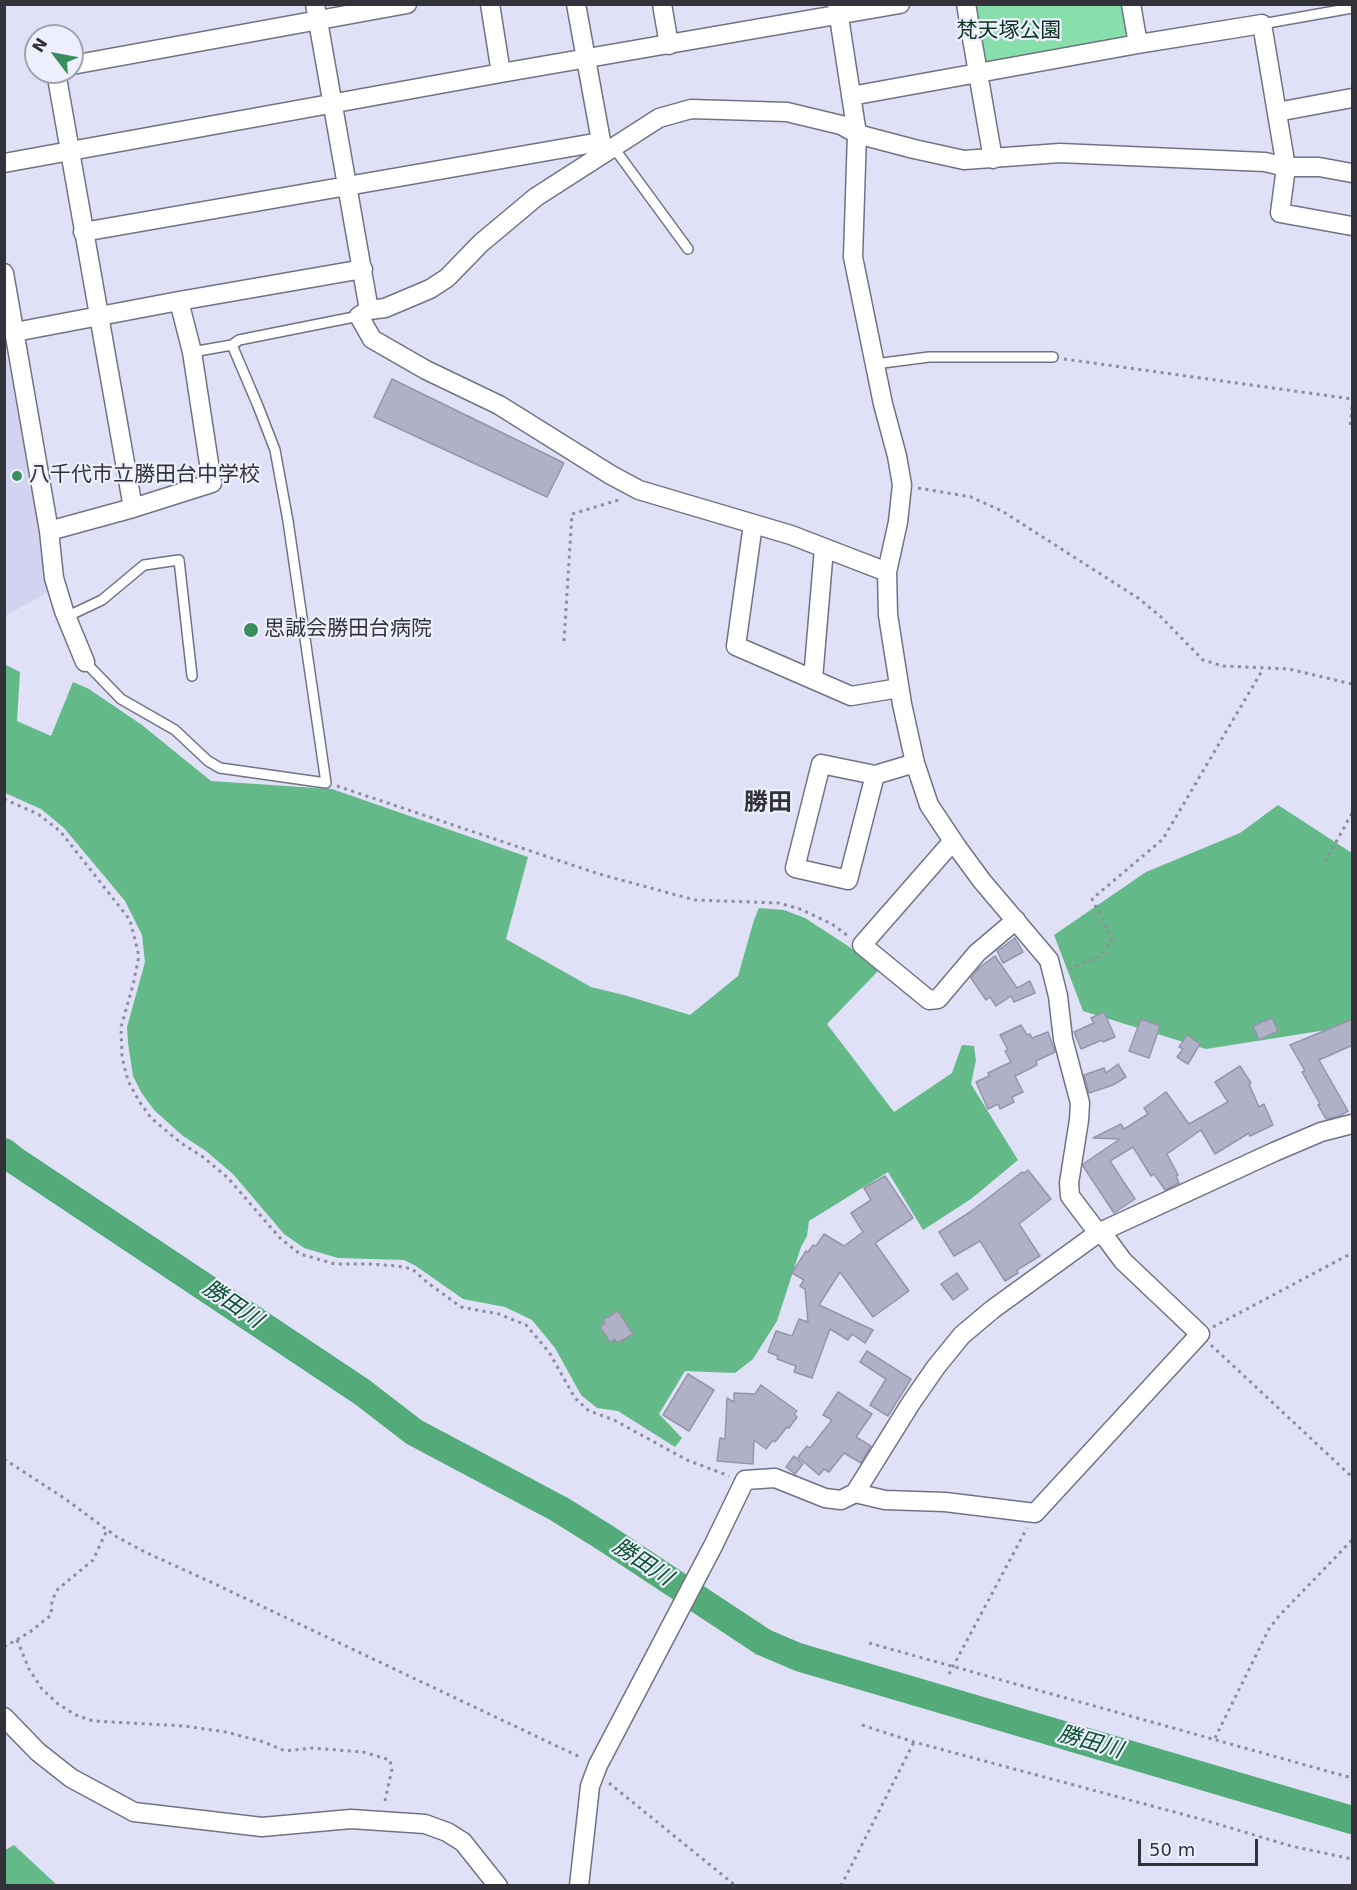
<!DOCTYPE html>
<html>
<head>
<meta charset="utf-8">
<style>
  body { margin:0 }
  #map { position:relative; width:1357px; height:1890px; overflow:hidden; background:#e0e1f7; font-family:"DejaVu Sans",sans-serif }
  canvas { display:block }
  .frame { position:absolute; inset:0; border:6px solid #32323b; pointer-events:none }
  .north { position:absolute; left:24px; top:24px; width:60px; height:60px; box-sizing:border-box; background:#eeeffc; border:2px solid #a3a3af; border-radius:50%; rotate:302deg; font-size:16px; font-weight:700; line-height:24px; text-align:center; color:#32323b }
  .north::after { content:''; display:block; margin:auto; width:21px; height:27px; background:#398d5f; clip-path:polygon(50% 0,100% 100%,50% 72%,0 100%) }
  .scale { position:absolute; left:1138px; top:1839px; width:120px; height:27px; box-sizing:border-box; border:3px solid #32323b; border-top:0; padding-left:8px; font-size:18px; line-height:21px; white-space:nowrap; color:#32323b; -webkit-text-stroke:4px #eeeffc; paint-order:stroke }
</style>
</head>
<body>
<div id="map">
<canvas width="1357" height="1890"></canvas>
<div class="frame"></div>
<div class="north">N</div>
<div class="scale">50 m</div>
</div>
<script>
const context = document.querySelector('canvas').getContext('2d');
context.lineJoin = 'round';
function fillPath(path, color) {
  context.fillStyle = color;
  context.fill(path, 'evenodd');
}
function poly(rows) {
  const path = new Path2D();
  for (const r of rows) {
    path.moveTo(r[0], r[1]);
    for (let i = 2; i < r.length; i += 2) path.lineTo(r[i], r[i + 1]);
  }
  return path;
}
function trace(path, color, width, dash) {
  context.strokeStyle = color;
  context.lineWidth = width;
  context.lineCap = dash ? 'butt' : 'round';
  context.setLineDash(dash || []);
  context.stroke(path);
}
function write(font, color, halo, rows, align = 'center') {
  context.font = font + ' "DejaVu Sans","Noto Sans JP",sans-serif';
  context.lineWidth = 4.5;
  context.setLineDash([]);
  context.textBaseline = 'middle';
  context.strokeStyle = halo;
  context.fillStyle = color;
  for (const [text, x, y, turn = 0] of rows) {
    context.save();
    context.translate(x, y);
    context.rotate((+turn || 0) * Math.PI / 180);
    context.textAlign = isNaN(turn) ? turn : align;
    if (halo) context.strokeText(text, 0, 0);
    context.fillText(text, 0, 0);
    context.restore();
  }
}
fillPath(poly([
  [4,360,8,361,50,591,5,616]
]), '#d2d3f0');
fillPath(poly([
  [972,5,1125,5,1131,40,983,65]
]), '#87dfab');
fillPath(poly([
  [4,664,20,672,17,721,51,736,73,682,89,689,142,725,211,781,332,789,528,857,506,939,591,987,624,995,690,1015,738,976,754,920,759,908,784,910,805,918,848,946,879,970,827,1024,894,1112,952,1073,962,1045,974,1046,976,1060,971,1084,1018,1160,971,1199,923,1230,888,1172,809,1221,807,1236,801,1247,777,1321,753,1359,735,1373,685,1371,659,1414,682,1438,675,1447,618,1411,597,1408,581,1395,555,1348,532,1320,505,1307,463,1299,416,1266,404,1260,338,1258,304,1248,284,1234,233,1174,206,1151,183,1136,154,1110,141,1092,133,1076,128,1043,127,1027,145,962,142,935,125,901,64,828,41,809,5,793],
  [1278,805,1352,853,1352,1026,1206,1049,1083,1011,1054,935,1146,872,1240,833],
  [14,1845,57,1885,6,1885,4,1884,5,1850]
]), '#63ba88');
trace(poly([
  [4,1152,14,1160,362,1392,414,1432,559,1509,604,1537,763,1642,798,1657,1352,1820]
]), '#53ab7a', 28);
const building = poly([
  [392,379,564,463,547,497,374,417,392,379],
  [1015,938,1023,952,1003,963,997,951,1015,938],
  [995,956,1017,988,1030,981,1035,993,1014,1002,1011,996,996,1006,990,997,986,1000,971,978,980,967,995,956],
  [1104,1012,1115,1037,1103,1042,1102,1040,1081,1049,1074,1032,1094,1023,1091,1018,1104,1012],
  [1272,1018,1278,1031,1259,1040,1253,1026,1272,1018],
  [1141,1019,1160,1026,1149,1058,1129,1051,1141,1019],
  [1353,1019,1353,1045,1319,1060,1348,1111,1340,1116,1326,1119,1318,1105,1320,1104,1302,1072,1305,1071,1290,1045,1353,1019],
  [1021,1025,1027,1035,1030,1034,1032,1038,1048,1032,1055,1052,1036,1061,1037,1065,1015,1076,1023,1092,1012,1097,1014,1102,1000,1109,998,1104,988,1109,976,1082,989,1076,988,1073,1011,1062,1005,1051,1008,1050,1000,1035,1021,1025],
  [1187,1035,1200,1044,1188,1064,1177,1057,1183,1049,1179,1047,1187,1035],
  [1118,1064,1126,1077,1113,1085,1089,1093,1084,1075,1104,1068,1106,1073,1118,1064],
  [1240,1066,1251,1083,1249,1084,1259,1107,1264,1104,1273,1125,1250,1136,1249,1133,1215,1154,1201,1130,1167,1154,1178,1175,1176,1176,1179,1183,1165,1190,1154,1174,1151,1176,1133,1147,1110,1161,1135,1199,1114,1213,1083,1166,1083,1164,1120,1139,1093,1138,1121,1124,1124,1129,1148,1114,1144,1108,1166,1092,1189,1124,1228,1102,1215,1082,1240,1066],
  [1028,1170,1051,1199,1019,1224,1040,1256,1017,1270,1018,1273,1005,1281,980,1241,954,1256,939,1232,970,1212,1022,1172,1024,1173,1028,1170],
  [885,1176,913,1218,875,1243,909,1291,873,1317,840,1272,819,1305,873,1330,865,1343,852,1334,848,1340,830,1329,812,1378,794,1372,796,1366,777,1359,778,1356,768,1352,776,1331,792,1336,799,1319,808,1322,805,1289,800,1286,804,1280,792,1273,806,1251,808,1252,813,1245,816,1246,824,1234,844,1246,863,1232,851,1213,871,1200,864,1188,885,1176],
  [957,1273,968,1289,953,1300,941,1284,957,1273],
  [618,1311,633,1334,617,1343,615,1339,610,1342,600,1327,605,1323,603,1320,618,1311],
  [867,1351,911,1379,888,1416,870,1405,886,1379,860,1362,867,1351],
  [688,1374,714,1390,689,1431,663,1415,688,1374],
  [761,1385,797,1411,794,1414,797,1417,789,1428,787,1427,775,1442,773,1440,766,1449,754,1440,753,1464,717,1461,720,1438,725,1439,727,1398,734,1402,734,1393,755,1394,761,1385],
  [838,1392,872,1414,856,1437,871,1446,861,1463,844,1453,829,1472,824,1469,819,1475,798,1457,807,1446,810,1448,832,1420,823,1415,838,1392],
  [794,1456,803,1464,795,1474,786,1467,794,1456]
]);
fillPath(building, '#b0b1c6');
trace(building, '#9595aa', 1.5);
const service = poly([
  [1262,24,1352,8],
  [614,148,688,249],
  [192,352,232,345,239,340,359,316],
  [875,364,929,357,1053,357],
  [66,617,102,600,144,565,179,560,192,676],
  [85,662,121,699,175,730,208,761,220,768,326,783,288,521,275,450,258,406,232,345]
]);
const minor = poly([
  [315,4,369,310],
  [490,4,501,73],
  [576,4,603,152],
  [662,4,669,45],
  [837,4,857,134,853,257,883,404,897,456,902,485,898,522,887,572,888,615,902,704,915,763,929,805,957,847,982,881,1049,960,1058,996,1063,1039,1080,1103,1079,1120,1069,1183,1070,1196,1098,1233,1106,1238,1123,1261,1200,1334,1035,1513,945,1502,885,1500,855,1493],
  [966,4,993,159],
  [1131,4,1138,44],
  [72,65,407,4],
  [56,72,133,508],
  [851,96,1138,44,1262,24,1286,167,1280,213,1352,226],
  [1277,112,1352,98],
  [4,163,501,73,900,4],
  [83,232,600,142],
  [4,273,49,531,133,508,212,483,192,352,179,301,363,269],
  [15,332,179,301],
  [753,524,736,646,851,696,899,688],
  [49,531,54,578,64,611,85,662],
  [887,572,791,535,639,490,611,475,499,405,426,370,372,339,359,316,369,310,385,308,430,289,447,278,481,243,536,197,659,118,691,109,787,112,841,125,857,134,914,149,964,160,1060,153,1265,162,1286,167,1319,167,1352,173],
  [813,679,824,548],
  [875,775,848,880,795,868,821,764,875,775,915,763],
  [953,841,862,945,929,1000,938,999,977,953,1016,920],
  [4,1717,38,1752,71,1778,134,1812,262,1827,351,1819,425,1824,447,1832,463,1842,498,1886],
  [579,1886,590,1786,598,1765,713,1546,745,1480,775,1478,825,1498,841,1500,855,1493,911,1403,936,1367,962,1335,993,1309,1098,1233,1274,1152,1321,1132,1352,1124]
]);
trace(service, '#717285', 12);
trace(minor, '#717285', 21);
trace(poly([
  [1064,359,1352,399],
  [1352,407,1350,427,1352,427],
  [918,488,971,497,1002,511,1138,598,1160,616,1203,660,1223,666,1289,669,1352,684],
  [564,641,572,514,622,499],
  [337,786,599,874,695,900,779,903,800,909,832,924,848,936],
  [4,799,38,814,60,831,130,920,139,956,133,985,121,1027,122,1057,128,1081,139,1101,151,1118,181,1143,203,1157,228,1178,280,1238,300,1254,335,1264,368,1264,397,1266,412,1269,428,1283,461,1307,499,1314,526,1325,549,1352,575,1398,589,1411,614,1420,687,1460,729,1476],
  [1325,862,1352,813],
  [1069,969,1101,956,1112,939,1092,899,1163,839,1263,669],
  [1213,1327,1352,1253],
  [1211,1345,1352,1477],
  [4,1459,64,1498,117,1537,145,1552,215,1584,582,1758],
  [17,1640,29,1669,42,1689,58,1704,76,1715,93,1721,184,1726,226,1732,264,1742,285,1751,312,1748,363,1752,390,1760,392,1769,384,1805],
  [869,1643,1352,1778],
  [4,1647,30,1632,51,1615,52,1600,58,1589,93,1560,107,1530],
  [949,1674,1027,1528],
  [862,1725,914,1742,1204,1820,1291,1846,1352,1859],
  [1215,1738,1269,1629,1279,1616,1352,1540],
  [609,1783,736,1886],
  [841,1886,914,1742]
]), '#8d8d9d', 3, [3, 4.5]);
trace(service, '#fff', 9);
trace(minor, '#fff', 18);
for (const [x, y, r, color] of [
  [17,476,6,"#398d5f"],
  [251,630,8,"#398d5f"]
]) {
  const dot = new Path2D();
  dot.arc(x, y, r, 0, 2 * Math.PI);
  context.fillStyle = color;
  context.fill(dot);
  trace(dot, '#eeeffc', 2);
}
write('21px', '#0c331f', '#eeeffc', [
  ["梵天塚公園",1009,32]
]);
write('21px', '#32323b', '#eeeffc', [
  ["八千代市立勝田台中学校",29,476],
  ["思誠会勝田台病院",264,630]
], 'left');
write('italic 22px', '#084f2e', '#eeeffc', [
  ["勝田川",232,1305,34],
  ["勝田川",642,1563,33],
  ["勝田川",1090,1743,16]
]);
write('bold 24px', '#32323b', '#eeeffc', [
  ["勝田",768,804]
]);
</script>
</body>
</html>
